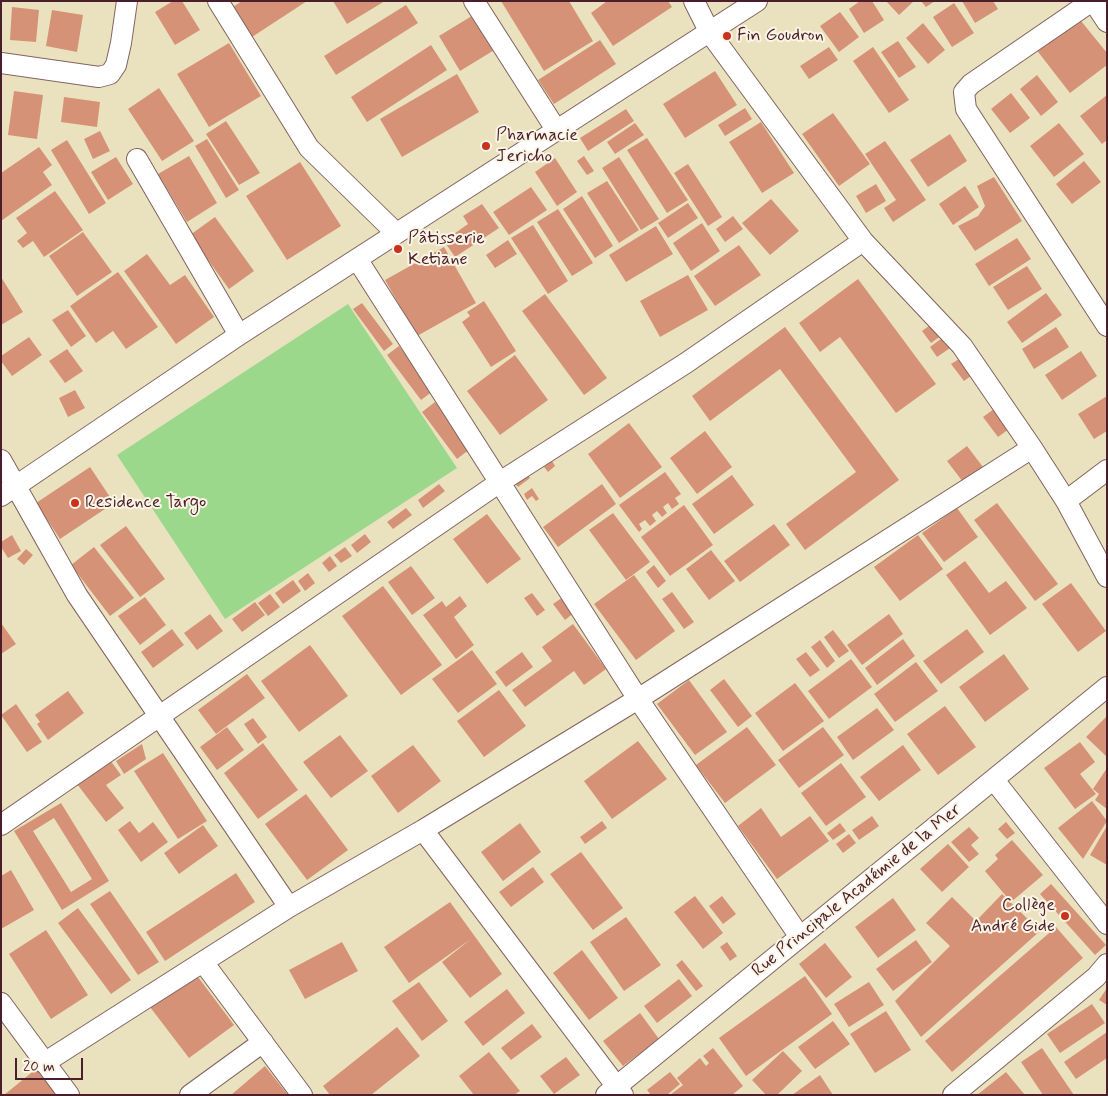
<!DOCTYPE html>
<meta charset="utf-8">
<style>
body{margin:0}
#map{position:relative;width:1108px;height:1096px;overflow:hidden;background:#eae2bf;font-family:Mynerve,sans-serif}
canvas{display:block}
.frame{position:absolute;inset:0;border:2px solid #4a1f2b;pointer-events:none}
.scale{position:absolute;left:15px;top:1058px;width:68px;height:22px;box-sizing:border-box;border:2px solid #4a1f2b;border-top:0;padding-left:6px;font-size:15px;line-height:18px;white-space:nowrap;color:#4a1f2b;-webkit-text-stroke:4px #fcf5e5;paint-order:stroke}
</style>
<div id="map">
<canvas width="1108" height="1096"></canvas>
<div class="frame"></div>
<div class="scale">20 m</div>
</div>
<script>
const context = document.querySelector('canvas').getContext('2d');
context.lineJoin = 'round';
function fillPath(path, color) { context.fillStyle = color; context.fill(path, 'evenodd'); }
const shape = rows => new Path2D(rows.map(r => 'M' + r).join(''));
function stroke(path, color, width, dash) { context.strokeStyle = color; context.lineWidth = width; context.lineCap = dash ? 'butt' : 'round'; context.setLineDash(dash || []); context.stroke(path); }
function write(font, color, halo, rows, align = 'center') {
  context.font = font + ' Mynerve,sans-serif'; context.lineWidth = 4; context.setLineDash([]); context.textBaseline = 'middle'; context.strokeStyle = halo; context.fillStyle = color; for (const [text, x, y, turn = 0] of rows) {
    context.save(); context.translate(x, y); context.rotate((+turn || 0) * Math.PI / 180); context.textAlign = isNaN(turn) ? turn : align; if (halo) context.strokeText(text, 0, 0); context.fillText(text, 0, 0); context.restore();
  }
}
const green = shape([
 [348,304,457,468,225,619,117,455]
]);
const building = shape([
 [173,1,182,1,200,30,175,45,155,12],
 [242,1,307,1,252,37,233,7],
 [333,1,385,1,347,24],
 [501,1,569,1,593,41,544,71],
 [607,1,668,1,672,7,613,46,591,13],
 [860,1,872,1,884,20,864,33,849,9],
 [886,1,914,1,899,15],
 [921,1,935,1,926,7],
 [962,1,993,1,998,9,975,23],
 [954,3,974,33,952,47,933,17],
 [406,5,418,23,336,75,324,56],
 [12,7,39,10,36,42,10,40],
 [52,10,83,15,77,52,46,46],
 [840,12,859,37,839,52,820,26],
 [475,14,496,49,460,71,439,36],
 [1077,16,1107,53,1107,65,1070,93,1035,48],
 [923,23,945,50,928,64,906,38],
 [600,40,616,64,554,104,538,80],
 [898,41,916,67,899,78,881,52],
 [229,43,261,96,209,127,177,74],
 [431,45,447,70,367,122,351,97],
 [829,47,838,60,809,79,800,66],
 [873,47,909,100,889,113,853,61],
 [715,71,737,105,685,138,663,104],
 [457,74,479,112,402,157,380,119],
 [1037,75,1058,102,1041,116,1020,89],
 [159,88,194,141,162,161,128,109],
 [14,91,43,95,37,139,8,135],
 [1011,93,1030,118,1010,133,991,109],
 [1107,95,1107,140,1102,144,1080,116],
 [64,97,100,102,97,127,61,122],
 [745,108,752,119,725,136,718,125],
 [626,109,634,121,588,151,580,138],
 [833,113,870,164,839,186,802,134],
 [226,121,260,173,239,185,206,134],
 [761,122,794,173,762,193,729,142],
 [635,123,644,135,615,154,607,142],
 [1059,123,1084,154,1054,177,1030,146],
 [100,131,110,151,93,159,84,139],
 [950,134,967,161,928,187,910,160],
 [647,138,688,200,667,213,627,150],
 [207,139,239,190,226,198,195,146],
 [67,140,106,203,89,214,51,150],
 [885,141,926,200,893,222,884,208,896,200,865,154],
 [39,147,52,165,43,172,52,185,1,221,1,173],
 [189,156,217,203,187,222,158,174],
 [584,156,594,171,587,175,577,161],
 [116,157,133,184,108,200,91,172],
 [619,157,659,219,641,230,602,168],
 [555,158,577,192,557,206,535,172],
 [1084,161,1101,182,1072,204,1056,184],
 [300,162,341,226,287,260,246,196],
 [688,164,722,217,708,226,674,173],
 [994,177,1022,221,975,251,958,226,978,216,985,206,977,186],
 [607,181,639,230,619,243,587,193],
 [876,184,886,201,866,213,856,196],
 [965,186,979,207,953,225,939,204],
 [531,187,547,210,509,235,493,212],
 [55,191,83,230,44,257,33,241,23,248,17,241,27,233,16,218],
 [582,196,613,246,595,258,563,209],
 [771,199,799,231,770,255,742,223],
 [688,203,698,218,668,238,658,223],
 [482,204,499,228,455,257,444,241,468,224,463,216],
 [558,209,593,263,572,276,537,222],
 [733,216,743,229,725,242,716,229],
 [215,217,254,271,229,289,190,235],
 [702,223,720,251,691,271,673,243],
 [533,225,568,281,548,294,511,238],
 [656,226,673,254,626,282,609,255],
 [83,232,112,272,77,296,49,256],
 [1017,238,1031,259,989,286,975,264],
 [508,240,517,254,495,268,486,255],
 [739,245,761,275,715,306,694,276],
 [444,247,476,303,417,336,385,280],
 [147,254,170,285,185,275,214,317,176,344,124,271],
 [1027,266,1042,289,1008,310,993,287],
 [118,272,158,327,126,349,113,331,96,343,70,306],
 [688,275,708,310,660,337,640,301],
 [1,277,23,312,1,325],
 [858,279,936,384,896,413,840,337,820,352,799,323],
 [1046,293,1062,315,1022,343,1007,322],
 [545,294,607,378,584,395,522,311],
 [484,301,516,351,491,367,462,322,470,316,467,312],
 [362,303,393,344,384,351,353,309],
 [68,310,86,336,71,347,52,320],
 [933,323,942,335,931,343,922,331],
 [785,327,899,480,805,550,786,524,856,472,780,369,710,421,692,396],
 [1056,327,1069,347,1034,369,1022,349],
 [945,336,953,346,937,357,930,347],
 [29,337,42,355,12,376,1,361,1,356],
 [399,346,433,391,421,400,387,355],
 [67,349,83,371,65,383,49,361],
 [1081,351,1097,376,1062,400,1045,375],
 [515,355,548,400,500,435,467,391],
 [959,359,971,376,964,381,951,364],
 [75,390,85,408,68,417,59,398],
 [1107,396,1107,431,1094,439,1078,414],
 [435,402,470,449,457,459,422,412],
 [994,409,1009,429,998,437,983,417],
 [629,423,662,467,620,498,588,454],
 [705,431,732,467,697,494,670,458],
 [967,446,983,467,963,482,947,461],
 [552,461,555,466,548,472,544,467],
 [90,467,114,503,60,539,36,503],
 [526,472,530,478,518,487,514,482],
 [665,472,681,494,675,498,679,504,672,509,668,503,663,507,667,513,662,517,657,511,652,515,656,521,650,526,645,520,639,524,642,529,639,532,619,505],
 [732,475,754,505,714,534,692,504],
 [439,484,445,491,423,508,418,500],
 [602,484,616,504,558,547,543,527],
 [532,488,539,499,536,501,532,496,527,500,524,494],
 [997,503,1058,584,1035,601,974,520],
 [684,505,713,545,670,576,641,537],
 [406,508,412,515,393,529,387,522],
 [957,508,978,537,944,562,922,533],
 [613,513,650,562,626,580,589,530],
 [487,514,521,559,487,584,453,539],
 [774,524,790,545,740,582,724,561],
 [126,526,165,579,140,597,100,545],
 [365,534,371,542,357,553,351,545],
 [12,535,21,551,8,558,1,547,1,542],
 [918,535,943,569,900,601,874,567],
 [94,547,134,598,110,616,71,565],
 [345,547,352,556,341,563,334,555],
 [26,549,33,555,24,565,17,559],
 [711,550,735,581,709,600,686,569],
 [330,556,337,566,329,572,322,563],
 [965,561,989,593,1006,581,1027,608,990,635,946,575],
 [654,565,666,581,658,588,646,572],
 [411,566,435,598,412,615,388,582],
 [308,573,315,583,305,591,298,581],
 [634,575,675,631,636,660,594,604],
 [293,580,301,591,283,604,275,593],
 [1071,583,1106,631,1078,652,1042,604],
 [383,586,442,665,401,695,342,616],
 [672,592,694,622,684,629,662,599],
 [532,593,545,610,537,616,524,598],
 [270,594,280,607,268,616,258,603],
 [460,596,467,606,454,617,474,645,456,659,423,615,442,601,446,607],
 [145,597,166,625,140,645,118,616],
 [563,597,575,612,565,620,553,604],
 [255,602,265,615,242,632,232,619],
 [210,614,223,631,197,650,184,633],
 [889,614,903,634,862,665,847,645],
 [1,623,16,644,1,654],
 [573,624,606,669,584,685,574,671,525,707,512,690,552,661,542,647],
 [172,629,184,645,153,668,141,652],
 [967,629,984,652,941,684,923,661],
 [833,630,849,651,839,658,824,637],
 [903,639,915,656,877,685,865,668],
 [820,640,835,661,827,668,811,647],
 [310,645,348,696,299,732,261,681],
 [472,650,497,684,458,713,432,679],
 [522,652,533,667,506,687,495,672],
 [806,652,820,670,810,677,796,659],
 [1004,654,1029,689,985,722,959,687],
 [851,659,872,687,829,719,808,691],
 [916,662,938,691,895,722,874,694],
 [247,674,265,698,216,734,198,710],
 [724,679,752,716,738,727,710,690],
 [689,680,727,732,695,755,657,704],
 [795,683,824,721,783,751,755,713],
 [499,690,526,726,484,757,457,721],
 [68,691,84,713,48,740,37,724,40,722,35,715],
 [16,704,42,742,27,752,1,715],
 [945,706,976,747,938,775,907,734],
 [877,708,894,730,853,760,837,737],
 [1107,716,1107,757,1086,737],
 [253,718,267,737,258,744,244,724],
 [227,727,244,750,217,770,200,747],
 [747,727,776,765,725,803,696,765],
 [823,727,844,755,799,788,778,760],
 [340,735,368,771,331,798,303,762],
 [638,741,667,779,612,819,584,781],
 [1080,742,1095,762,1080,774,1096,794,1075,809,1044,768],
 [263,743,298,790,258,819,224,773],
 [142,744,146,759,124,774,116,761],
 [413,745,441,781,398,813,371,776],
 [903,745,921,770,879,801,860,777],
 [163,753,207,821,178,839,134,771],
 [110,760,121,775,106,785,124,808,106,822,77,784],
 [841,763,866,797,826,826,801,793],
 [1107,768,1107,809,1095,800,1099,794,1093,789],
 [306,794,348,850,307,880,265,824],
 [1092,801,1107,821,1083,859,1058,828],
 [61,803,109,881,62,910,14,831],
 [54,818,92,879,71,892,33,831],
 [761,808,781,837,810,816,829,841,777,879,738,826],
 [872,816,879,826,859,840,852,830],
 [130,821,139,833,153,822,168,842,141,862,118,830],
 [602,821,607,828,585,844,580,837],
 [1006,822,1015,833,1007,839,998,829],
 [520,823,541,852,503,881,481,852],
 [840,823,846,831,833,840,827,833],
 [203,825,218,846,179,874,164,853],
 [1107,826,1107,865,1090,855],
 [969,827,979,838,971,845,979,854,969,862,951,842],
 [849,834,856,843,843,853,836,844],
 [1012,840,1043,875,1011,902,985,871,998,859,995,855],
 [948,844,969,867,942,892,920,869],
 [581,852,623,908,593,930,550,874],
 [533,867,544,882,511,907,499,892],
 [11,870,34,910,1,929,1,876],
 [236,873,255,902,165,961,146,932],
 [1051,884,1106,945,1095,955,1040,894],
 [110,891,159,962,138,975,90,904],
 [1002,894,1040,931,921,1037,895,1001,950,946,926,923,952,897,976,921],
 [695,896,723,933,703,949,674,912],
 [722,896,736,914,723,924,709,906],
 [893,898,916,930,878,958,855,927],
 [450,902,502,974,470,998,442,962,471,939,409,983,384,947],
 [78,908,131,980,111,994,58,923],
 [626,917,661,965,624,991,590,942],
 [1056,927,1083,958,952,1072,925,1041],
 [46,930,88,995,51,1019,9,954],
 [916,940,932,962,893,991,876,969],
 [342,942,358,971,305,999,289,970],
 [727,942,737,956,730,961,720,947],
 [825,943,852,977,826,998,799,964],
 [582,950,618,998,589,1020,553,973],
 [682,960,703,986,696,991,676,965],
 [195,973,234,1025,189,1058,150,1007],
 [805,976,832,1014,746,1076,719,1038],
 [679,979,692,996,657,1023,644,1006],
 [419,982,448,1021,422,1041,392,1001],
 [869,982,884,1005,849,1027,834,1004],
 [1107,988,1107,1005,1099,1000],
 [507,989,525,1013,483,1046,464,1022],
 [1092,1004,1105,1023,1060,1053,1047,1034],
 [886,1011,911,1050,875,1073,850,1034],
 [640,1013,659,1039,623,1066,603,1041],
 [833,1021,850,1044,815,1069,798,1047],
 [532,1024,542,1037,511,1060,501,1048],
 [397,1027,420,1056,371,1095,330,1095,323,1086],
 [1107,1032,1107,1058,1076,1079,1064,1062],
 [713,1048,743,1086,732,1095,670,1095,683,1085,677,1078,700,1058,706,1066,709,1063,703,1056],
 [1042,1048,1074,1095,1043,1095,1021,1062],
 [783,1051,802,1071,777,1095,766,1095,752,1080],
 [489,1052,520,1091,514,1095,474,1095,459,1076],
 [566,1057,580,1075,554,1094,540,1076],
 [265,1066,288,1095,231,1095],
 [36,1069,56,1093,54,1095,4,1095],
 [670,1072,680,1084,667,1095,651,1095,647,1090],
 [1006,1072,1025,1095,977,1095],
 [820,1075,833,1095,792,1095]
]);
const street = shape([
 [218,1,309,148,395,232],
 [474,1,557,131],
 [694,1,710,33,863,241,962,346,1032,448,1066,501,1107,577],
 [1092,1,971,84,964,92,966,109,1107,326],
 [1093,1,1107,22],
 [1,63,99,77,110,74,116,65,121,43,127,1],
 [137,159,239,335],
 [357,259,638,699,800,937],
 [1,460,77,595,289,907],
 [1,496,239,335,757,1],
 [1066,501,1107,470],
 [994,780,1107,924],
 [1,825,500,482,686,363,863,241],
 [423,830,623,1095],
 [203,962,302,1095],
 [1,1003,69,1095],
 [44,1063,289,907,423,830,638,699,1032,448],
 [190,1095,263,1042],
 [606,1095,1107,687],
 [953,1095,1096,977,1107,964]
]);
const markers = [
 [727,36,5,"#c8321e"],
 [486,146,5,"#c8321e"],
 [398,249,5,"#c8321e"],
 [75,503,5,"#c8321e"],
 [1065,916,5,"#c8321e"]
];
const poiNames = [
 ["Fin Goudron",737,36],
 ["Pharmacie",496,136],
 ["Jericho",496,157],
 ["Pâtisserie",408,239],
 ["Ketiane",408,260],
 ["Residence Targo",85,503],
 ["Collège",1055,906,"right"],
 ["André Gide",1055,927,"right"]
];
const streetNames = [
 ["Rue Principale Académie de la Mer",857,891,-39]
];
fillPath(green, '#9cd88c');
fillPath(building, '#d69276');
stroke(street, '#82635f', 22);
stroke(street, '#fff', 20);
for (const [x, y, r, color] of markers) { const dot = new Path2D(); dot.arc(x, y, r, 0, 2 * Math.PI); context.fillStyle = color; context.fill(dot); stroke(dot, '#fcf5e5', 2); }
write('18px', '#4a1f2b', '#fcf5e5', poiNames, 'left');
write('18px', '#4a1f2b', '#fcf5e5', streetNames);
</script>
